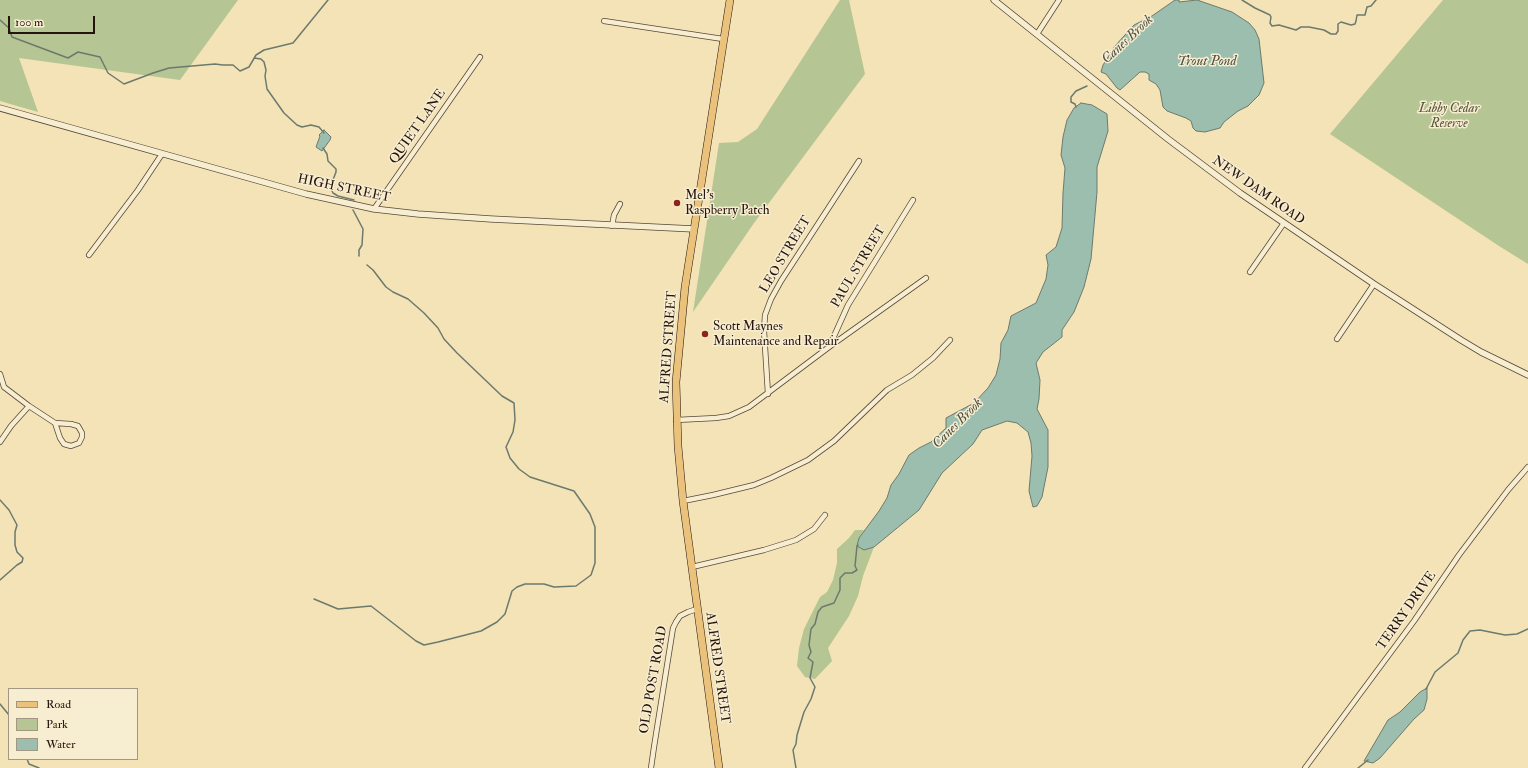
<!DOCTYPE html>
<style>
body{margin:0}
#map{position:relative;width:1528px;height:768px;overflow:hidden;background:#f3e3b7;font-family:"IM FELL Double Pica",serif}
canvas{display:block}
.legend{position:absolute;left:8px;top:688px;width:130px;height:72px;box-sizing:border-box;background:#f7edd0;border:1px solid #a39682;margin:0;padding:5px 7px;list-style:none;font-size:12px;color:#25140d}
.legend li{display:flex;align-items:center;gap:8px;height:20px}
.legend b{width:20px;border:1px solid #a39682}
.scale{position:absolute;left:8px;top:16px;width:87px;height:18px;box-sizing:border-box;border:2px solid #25140d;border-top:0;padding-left:5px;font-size:12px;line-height:14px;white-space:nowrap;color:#25140d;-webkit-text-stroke:3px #f7edd0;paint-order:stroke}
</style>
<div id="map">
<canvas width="1528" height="768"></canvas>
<ul class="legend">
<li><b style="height:5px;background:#eac27c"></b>Road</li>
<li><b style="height:11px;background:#b5c593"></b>Park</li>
<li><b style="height:11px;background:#9bbeae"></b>Water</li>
</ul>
<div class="scale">100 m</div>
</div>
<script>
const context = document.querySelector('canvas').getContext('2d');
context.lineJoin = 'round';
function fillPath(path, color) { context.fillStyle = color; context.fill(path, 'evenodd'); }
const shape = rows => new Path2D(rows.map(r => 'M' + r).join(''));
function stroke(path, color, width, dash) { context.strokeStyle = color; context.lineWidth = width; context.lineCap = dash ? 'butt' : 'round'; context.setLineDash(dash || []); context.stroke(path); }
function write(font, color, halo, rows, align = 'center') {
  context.font = font + ' "IM FELL Double Pica",serif'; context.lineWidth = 3; context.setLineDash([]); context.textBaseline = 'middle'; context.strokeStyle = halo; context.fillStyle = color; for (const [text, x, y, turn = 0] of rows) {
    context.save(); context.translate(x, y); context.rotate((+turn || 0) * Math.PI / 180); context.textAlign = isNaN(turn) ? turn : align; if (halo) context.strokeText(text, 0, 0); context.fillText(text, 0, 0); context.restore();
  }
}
const green = shape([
 [0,0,238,0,180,80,19,58,38,112,0,101],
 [840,0,849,0,865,74,754,223,693,312,719,143,738,142,757,129],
 [1443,0,1528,0,1528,264,1499,246,1330,134],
 [855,530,864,530,859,538,864,550,874,547,863,576,858,596,849,616,828,648,832,661,815,679,805,677,797,666,799,648,804,629,820,597,827,592,833,580,837,563,837,549,849,538]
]);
const water = shape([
 [1175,0,1179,0,1179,2,1197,0,1232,12,1249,23,1255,30,1259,39,1264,83,1259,95,1248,106,1238,111,1224,122,1220,128,1205,132,1196,131,1193,128,1191,121,1186,118,1167,111,1163,107,1160,90,1156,84,1149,80,1149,74,1145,72,1140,72,1120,90,1117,88,1106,74,1101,72,1103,65,1115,46,1134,25,1152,16,1175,0],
 [1081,103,1092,105,1107,114,1108,131,1097,167,1097,192,1091,259,1084,287,1074,312,1062,330,1062,337,1043,352,1036,363,1040,380,1039,399,1037,409,1048,430,1048,467,1042,497,1037,506,1033,507,1029,491,1032,456,1031,443,1028,432,1017,423,1007,421,982,430,973,444,942,473,919,510,874,547,864,550,857,546,859,538,879,511,887,498,891,485,899,474,909,455,919,448,931,442,946,428,946,418,974,403,988,388,996,375,1000,359,1001,343,1008,330,1011,316,1036,303,1046,279,1048,265,1046,255,1056,247,1062,228,1063,193,1065,168,1061,155,1063,137,1067,120,1074,108,1081,103],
 [324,130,331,137,330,140,322,151,316,147,320,136,319,135,324,130],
 [1427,688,1427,699,1424,710,1414,719,1380,758,1373,763,1364,761,1388,720,1400,712,1420,692,1427,688]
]);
const stream = shape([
 [1242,0,1255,8,1270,15,1271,17,1270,23,1272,26,1279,25,1296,30,1301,27,1309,27,1324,30,1331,34,1336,34,1338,31,1338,24,1341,22,1351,25,1355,24,1356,21,1357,15,1365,15,1367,7,1371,6,1376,0],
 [0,20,9,28,12,37,68,58,78,52,100,57,108,73,124,84,153,73,169,68,215,64,223,65,233,65,240,71,249,67,256,55,264,50,293,43,328,0],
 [254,58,261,59,264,62,266,70,265,76,267,89,284,113,297,125,302,127,311,125,319,127,324,133],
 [1076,107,1075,104,1071,102,1071,97,1076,91,1087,86],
 [323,148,327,154,328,161,336,169,336,172,331,185,331,189,333,193,338,196,354,200],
 [353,210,363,229,362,245,359,250,359,256],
 [0,500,9,510,17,525,15,532,15,545,17,552,23,558,22,562,17,565,0,580],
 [314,599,338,609,371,606,416,641,424,645,438,642,481,631,497,622,505,614,512,591,517,587,525,584,544,584,554,587,576,586,591,575,595,563,595,527,590,514,574,491,530,477,519,469,510,458,506,447,513,432,515,420,514,403,502,396,457,353,444,339,438,328,424,313,408,299,393,292,386,287,373,270,367,265],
 [1426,689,1435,672,1458,653,1463,640,1470,631,1480,630,1505,635,1517,634,1528,629],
 [0,704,9,715],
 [27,759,29,764,39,768],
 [796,768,793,750,796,744,797,735,804,712,811,699,815,687,810,678,813,662,808,658,811,652,809,645,811,629,815,624,818,612,822,607,834,603,840,590,840,578,845,573,852,573,857,570,855,566,857,546,858,545],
 [1358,768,1368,760]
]);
const minor = shape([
 [604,21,723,39],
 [1037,34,1059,0],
 [374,209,480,57],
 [612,226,614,215,620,204],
 [89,255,138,190,162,154],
 [1250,272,1284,223],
 [1337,339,1374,284],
 [830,345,848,305,913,200],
 [0,374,4,387,29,406,55,423,71,424,78,426,82,433,82,437,79,443,71,446,64,444,60,438,55,423],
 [768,394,764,331,765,315,771,299,781,281,859,161],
 [676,420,716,418,729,416,749,407,829,347,926,278],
 [0,442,11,426,29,406],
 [683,501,713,495,754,485,771,478,808,460,834,441,887,390,912,375,933,358,950,340],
 [692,567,764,550,796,540,814,529,825,515],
 [651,768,654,747,673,628,676,622,680,616,688,612,697,609],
 [1305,768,1414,621,1459,555,1508,490,1528,467]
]);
const tertiary = shape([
 [994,0,1168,139,1240,193,1374,284,1461,340,1481,352,1528,375],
 [0,108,306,194,374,209,418,214,491,219,694,229]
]);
const primary = shape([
 [719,768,683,501,678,446,676,382,685,287,730,0]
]);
const markers = [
 [677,203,4,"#8f2418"],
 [705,334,4,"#8f2418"]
];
const parkNames = [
 ["Libby Cedar",1449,109],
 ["Reserve",1449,124]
];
const streetNames = [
 ["QUIET LANE",418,127,-55],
 ["HIGH STREET",344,189,12],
 ["NEW DAM ROAD",1258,191,35],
 ["LEO STREET",786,255,-59],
 ["PAUL STREET",859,267,-59],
 ["ALFRED STREET",669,347,-86],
 ["TERRY DRIVE",1407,611,-55],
 ["ALFRED STREET",717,668,82],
 ["OLD POST ROAD",654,680,-80]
];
const poiNames = [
 ["Mel's",685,196],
 ["Raspberry Patch",685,211],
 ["Scott Maynes",713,327],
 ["Maintenance and Repair",713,342]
];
const waterNames = [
 ["Canes Brook",1128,40,-43],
 ["Trout Pond",1207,62],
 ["Canes Brook",958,424,-45]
];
fillPath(green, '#b5c593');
fillPath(water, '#9bbeae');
stroke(water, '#6c7a6e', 1);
stroke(stream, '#6c7a6e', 1.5);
stroke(minor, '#584838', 6);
stroke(tertiary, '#584838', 7);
stroke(primary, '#25140d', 8);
stroke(minor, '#f7edd0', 4.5);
stroke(tertiary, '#f7edd0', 5.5);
stroke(primary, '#eac27c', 7);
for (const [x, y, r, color] of markers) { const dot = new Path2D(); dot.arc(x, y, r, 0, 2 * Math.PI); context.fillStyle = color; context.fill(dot); stroke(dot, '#f7edd0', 1.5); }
write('italic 13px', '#57523c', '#f7edd0', parkNames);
write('13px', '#25140d', '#f7edd0', streetNames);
write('13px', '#25140d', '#f7edd0', poiNames, 'left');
write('italic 14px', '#4e5045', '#f7edd0', waterNames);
</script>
